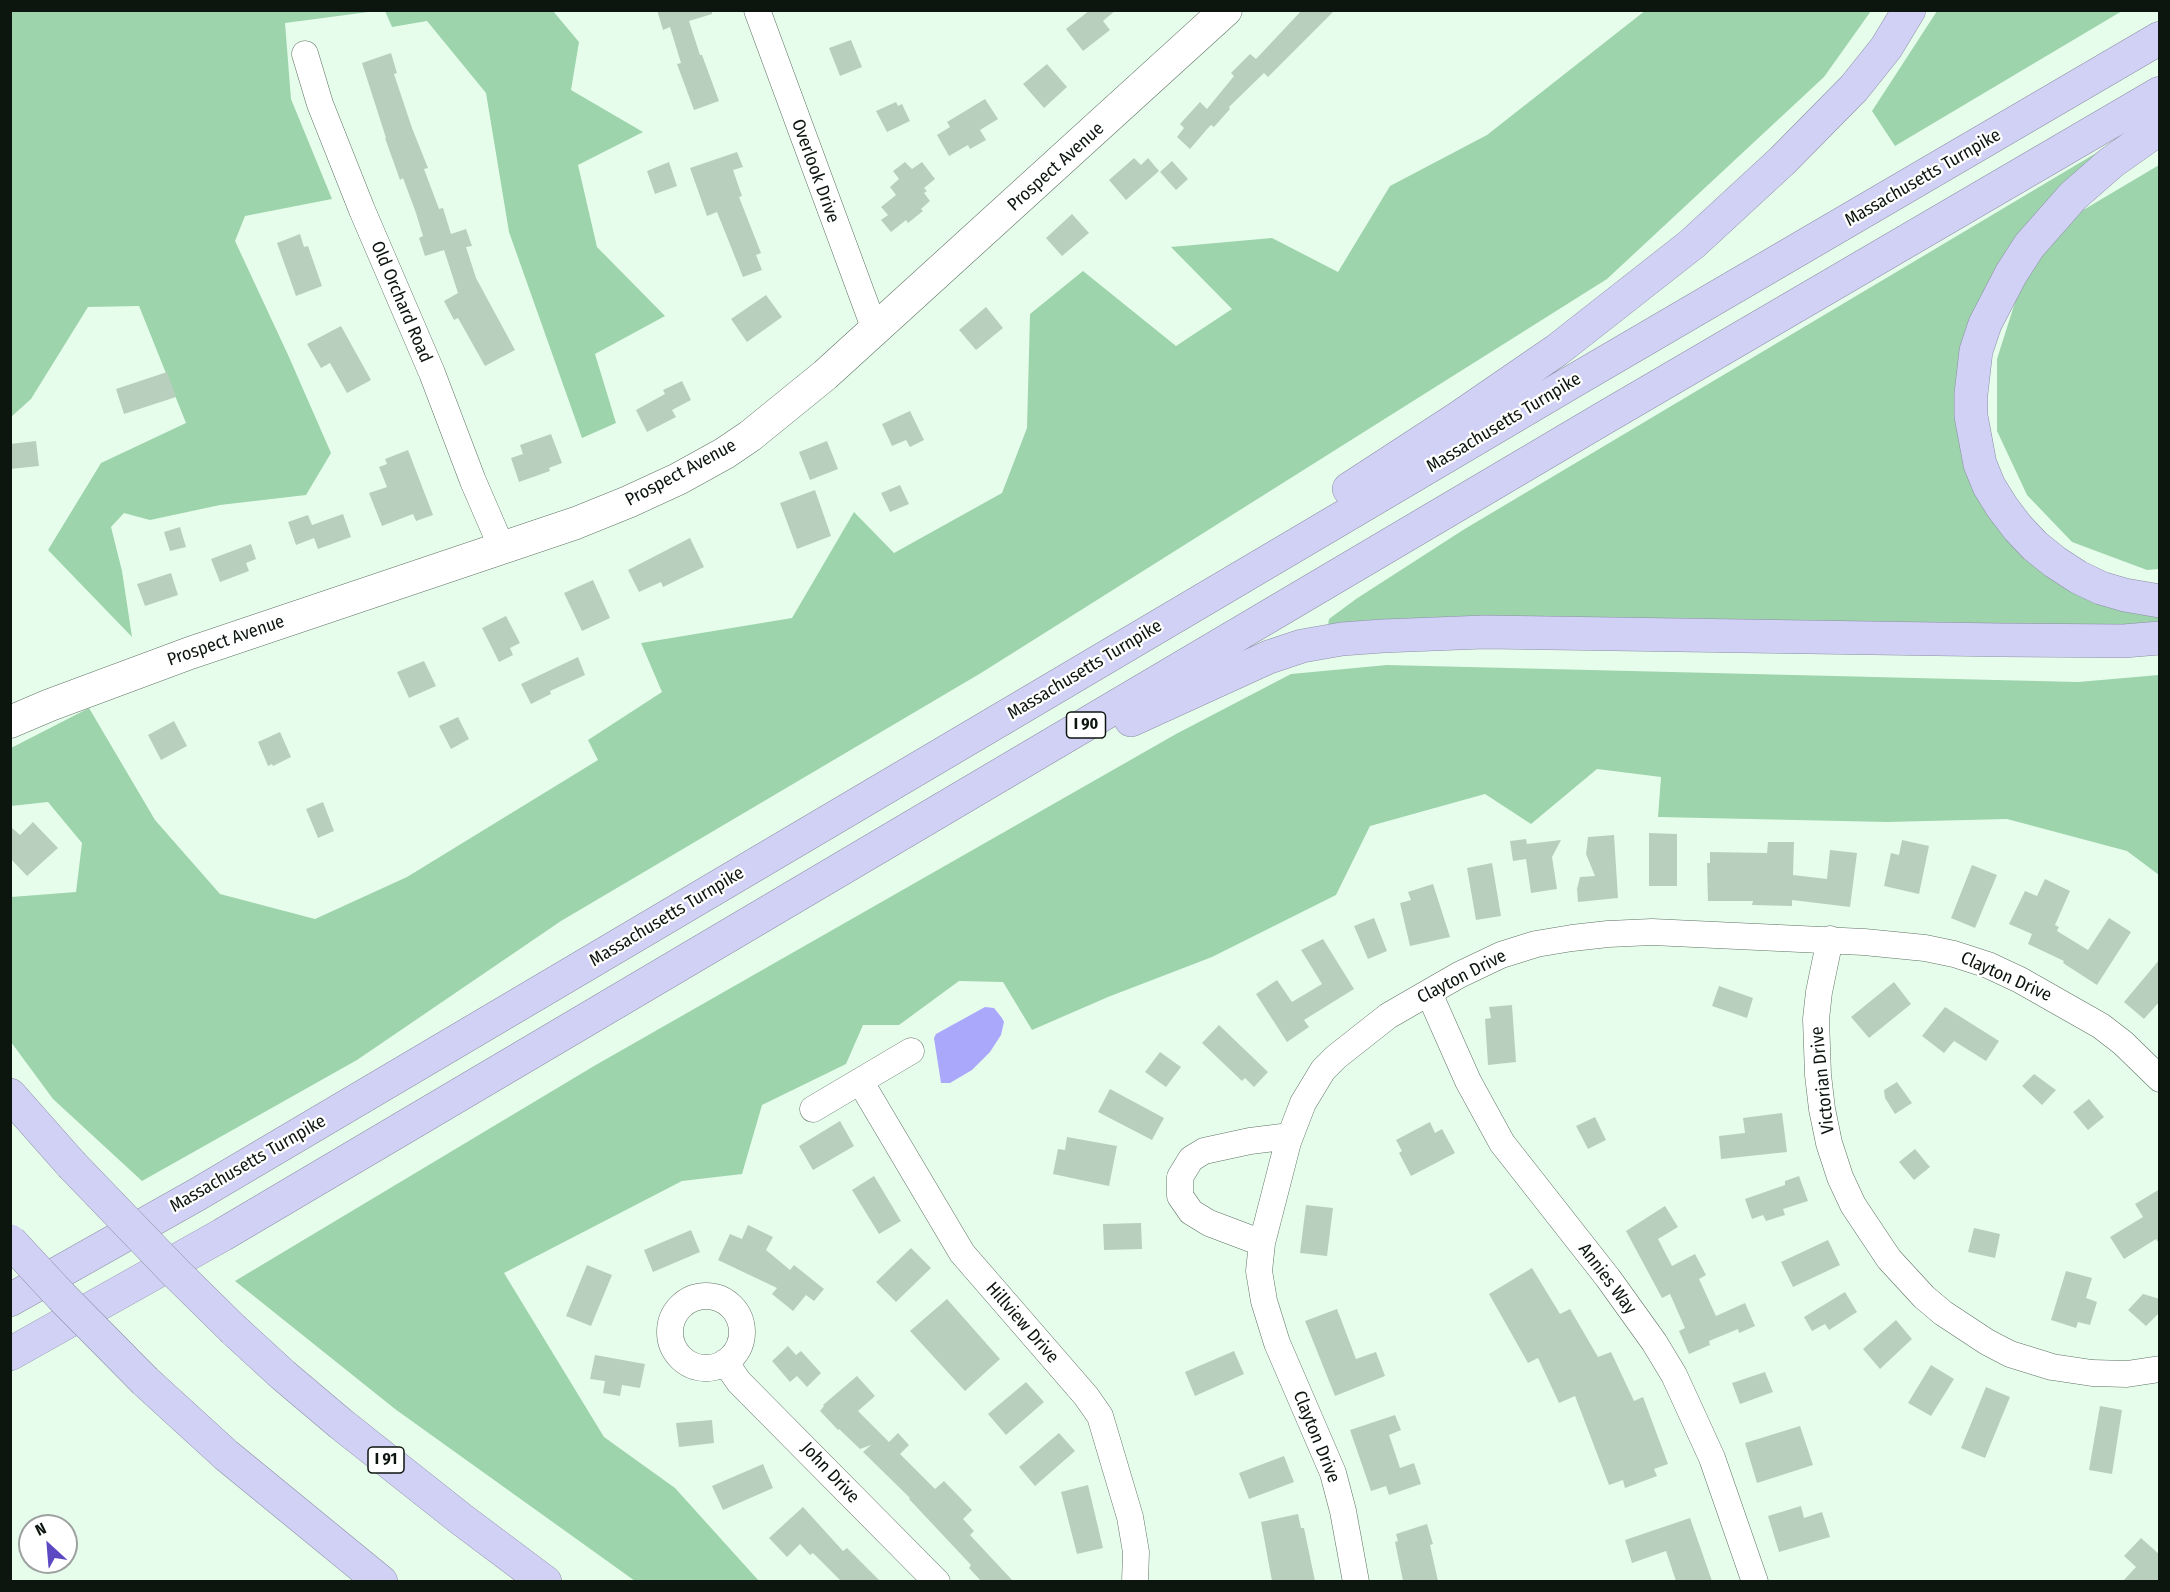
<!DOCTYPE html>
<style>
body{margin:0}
#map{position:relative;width:2170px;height:1592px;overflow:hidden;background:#e7fdec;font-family:"Fira Sans Condensed",sans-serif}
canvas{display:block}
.frame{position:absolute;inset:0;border:12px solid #0d150f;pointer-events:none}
.north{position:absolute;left:18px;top:1514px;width:60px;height:60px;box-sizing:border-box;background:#fff;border:2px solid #9ea19f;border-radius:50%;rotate:334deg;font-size:16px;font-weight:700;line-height:24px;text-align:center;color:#0d150f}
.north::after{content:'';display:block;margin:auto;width:21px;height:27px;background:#5c49c1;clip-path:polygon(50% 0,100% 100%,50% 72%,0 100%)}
</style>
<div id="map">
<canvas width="2170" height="1592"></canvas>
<div class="frame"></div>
<div class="north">N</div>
</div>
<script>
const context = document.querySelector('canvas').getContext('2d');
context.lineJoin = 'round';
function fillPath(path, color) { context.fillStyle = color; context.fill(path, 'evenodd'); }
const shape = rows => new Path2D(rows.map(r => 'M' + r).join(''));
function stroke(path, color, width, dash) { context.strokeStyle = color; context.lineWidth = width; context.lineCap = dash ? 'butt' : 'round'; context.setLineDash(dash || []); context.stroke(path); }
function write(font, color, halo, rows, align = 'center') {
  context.font = font + ' "Fira Sans Condensed",sans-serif'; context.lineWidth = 4.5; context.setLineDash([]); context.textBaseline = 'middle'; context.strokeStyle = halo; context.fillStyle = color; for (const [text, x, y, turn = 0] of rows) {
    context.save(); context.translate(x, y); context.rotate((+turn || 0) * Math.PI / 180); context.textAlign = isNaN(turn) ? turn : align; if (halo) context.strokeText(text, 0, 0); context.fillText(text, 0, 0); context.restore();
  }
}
const green = shape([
 [1646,10,1871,11,1824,77,1607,279,981,673,561,921,357,1060,142,1181,53,1099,11,1042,11,897,76,892,82,843,48,802,11,806,11,748,89,708,155,820,220,894,315,919,407,877,598,760,588,740,662,692,641,643,792,618,854,512,894,553,1002,493,1027,428,1030,314,1083,271,1176,346,1232,309,1171,247,1272,238,1338,272,1390,186,1487,135],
 [11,11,376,11,285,23,291,99,332,199,245,216,235,241,289,357,331,453,306,495,220,505,150,520,124,513,111,527,122,571,132,637,48,550,101,463,186,423,139,306,88,307,31,399,11,417],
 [385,11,553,11,579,42,571,90,643,132,578,165,597,247,665,316,595,354,616,423,582,438,509,232,486,93,427,21,392,27],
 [1937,11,1937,10,2122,11,1895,146,1872,111],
 [2113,143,1999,263,1973,312,1989,513,2159,612,2159,625,1422,619,1371,620,1328,625,1329,619,1356,599,1463,530],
 [2159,165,2159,569,2147,570,2072,542,2027,495,1997,431,1997,359,2024,274,2063,222],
 [1387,665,2078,682,2159,675,2159,875,2127,851,2007,819,1887,822,1658,817,1661,777,1597,769,1531,824,1485,794,1370,826,1336,895,1212,957,1108,997,1032,1030,1003,982,959,981,899,1025,863,1025,846,1064,762,1105,742,1174,682,1181,504,1273,604,1437,675,1488,759,1581,635,1581,395,1409,235,1281,594,1066,1176,734,1291,674]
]);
const water = shape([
 [985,1007,994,1008,1002,1018,1004,1022,1001,1035,990,1052,972,1070,950,1083,941,1083,934,1038,936,1034]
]);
const building = shape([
 [657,10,712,10,712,14,689,21,700,55,702,55,719,101,694,110,677,64,681,63,670,27,663,30],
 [1090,10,1116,10,1103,21,1110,30,1083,51,1066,29],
 [1302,10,1335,10,1268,77,1264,73,1229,107,1230,109,1214,127,1211,125,1208,128,1190,149,1177,137,1184,128,1180,124,1200,102,1207,109,1234,76,1231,73,1250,54,1256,59],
 [851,40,862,67,840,76,829,48],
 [391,53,397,73,394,74,412,128,428,168,424,169,439,209,443,208,451,234,466,229,472,246,466,247,476,278,515,350,485,366,458,318,454,320,444,301,458,293,444,250,425,256,419,238,423,236,416,213,403,178,400,180,385,138,386,138,362,63],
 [1047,64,1067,87,1044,108,1023,84],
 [985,99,998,119,980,130,986,140,970,149,968,145,949,156,937,135,950,127,947,122],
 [896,102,898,106,902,104,910,121,887,132,876,111],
 [737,152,743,167,733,170,742,196,739,197,761,253,756,255,762,270,743,277,717,212,707,216,690,168],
 [1134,158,1141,165,1148,158,1159,171,1126,200,1109,180],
 [1172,161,1188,179,1176,190,1160,172],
 [669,162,677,186,655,194,647,171],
 [905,162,912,169,922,162,935,179,924,188,927,191,924,193,930,201,921,209,923,211,908,223,906,220,891,232,881,220,888,215,881,207,896,195,890,187,899,179,893,171],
 [1072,214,1089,233,1062,256,1046,238],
 [300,234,304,247,308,246,322,286,296,296,277,243],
 [766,295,782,317,747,342,731,319],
 [986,307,1003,328,976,350,959,330],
 [341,326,371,380,347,393,330,363,321,368,307,344],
 [167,372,176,397,124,414,116,389],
 [682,381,691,400,672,410,676,417,647,432,636,410,665,394,663,390],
 [910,411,924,440,910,447,906,440,892,446,882,424],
 [551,434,562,463,549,468,550,471,519,482,511,458,523,454,520,445],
 [36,441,39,466,10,469,10,444],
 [827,441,838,469,810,480,799,452],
 [408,450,433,515,416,521,413,514,382,526,369,493,387,487,379,467,387,464,385,459],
 [900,485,909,504,890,512,881,493],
 [815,490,831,536,797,549,780,503],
 [343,514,351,537,318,549,314,538,296,545,288,522,308,515,312,525],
 [180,527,186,547,170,551,164,532],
 [690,538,704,567,663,587,661,582,639,592,628,570],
 [251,544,256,559,246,563,249,571,220,582,211,559],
 [171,573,178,595,145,606,137,584],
 [593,580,610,618,582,631,564,593],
 [506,616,520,643,510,648,513,655,499,662,482,628],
 [578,657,585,675,550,691,551,694,531,704,521,684],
 [424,661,436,686,409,698,397,672],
 [458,717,469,739,451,749,439,726],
 [174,721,187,746,161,760,148,735],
 [280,732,291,757,273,766,272,764,268,766,258,742],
 [323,802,334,831,318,838,306,809],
 [33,822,58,848,27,876,10,858,10,826,20,835],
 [1649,833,1677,834,1677,886,1649,886],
 [1614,835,1618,898,1578,902,1577,889,1580,877,1595,876,1586,854,1588,837],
 [1526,839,1527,844,1561,840,1552,857,1557,889,1531,893,1526,859,1513,861,1510,841],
 [1902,840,1929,846,1919,894,1884,886,1891,853,1899,855],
 [1768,842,1794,842,1793,875,1827,879,1830,850,1857,853,1850,907,1792,900,1792,906,1752,905,1753,901,1708,901,1707,863,1710,863,1710,852,1767,853],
 [1492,863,1501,916,1476,920,1467,868],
 [1972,865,1997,875,1975,928,1951,918],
 [2045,879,2070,891,2055,925,2059,927,2057,931,2088,950,2109,918,2131,932,2097,985,2063,963,2064,961,2028,944,2032,934,2009,924,2025,891,2037,896],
 [1433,884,1450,937,1410,946,1400,903,1411,900,1408,892],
 [1374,918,1387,951,1368,959,1354,926],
 [1323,939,1354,989,1304,1020,1309,1027,1287,1042,1256,994,1277,980,1292,1002,1322,984,1301,950],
 [2160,959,2160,1001,2144,1019,2124,1002],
 [1894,982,1911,1004,1869,1038,1851,1017],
 [1719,986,1753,998,1747,1018,1712,1006],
 [1512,1005,1516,1062,1488,1065,1485,1019,1491,1018,1489,1007],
 [1945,1007,1999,1041,1986,1061,1954,1041,1944,1053,1922,1036],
 [1219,1025,1268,1072,1254,1087,1245,1078,1242,1081,1202,1043],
 [1160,1052,1181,1067,1166,1087,1145,1072],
 [2034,1074,2056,1090,2042,1105,2022,1086],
 [1897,1082,1912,1103,1895,1114,1885,1098,1884,1090],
 [1110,1089,1164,1118,1152,1140,1098,1112],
 [2089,1099,2104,1117,2088,1130,2073,1112],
 [1782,1113,1787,1152,1721,1159,1719,1136,1745,1133,1743,1118],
 [1595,1117,1606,1140,1588,1149,1576,1126],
 [840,1121,854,1146,813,1170,799,1146],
 [1430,1122,1435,1133,1442,1129,1455,1153,1411,1176,1399,1153,1402,1151,1396,1140],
 [1067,1137,1117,1146,1109,1186,1053,1174,1058,1149,1065,1150],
 [1915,1149,1930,1167,1914,1180,1899,1162],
 [874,1176,901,1221,879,1234,852,1190],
 [1799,1176,1808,1201,1783,1209,1785,1215,1766,1221,1763,1215,1752,1219,1745,1199,1785,1185,1785,1181],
 [2160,1189,2160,1245,2156,1239,2124,1259,2110,1237,2143,1217,2135,1204],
 [1306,1205,1333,1208,1327,1256,1300,1253],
 [1665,1206,1678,1227,1658,1239,1672,1266,1695,1254,1706,1275,1699,1279,1716,1316,1745,1303,1755,1326,1739,1333,1738,1329,1709,1341,1710,1345,1689,1354,1679,1331,1685,1328,1670,1294,1662,1298,1626,1231],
 [1141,1223,1142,1249,1104,1250,1103,1224],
 [748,1225,773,1237,766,1250,790,1270,794,1265,824,1289,814,1301,806,1295,793,1311,772,1294,777,1288,718,1260,730,1234,742,1239],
 [1974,1228,2000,1234,1995,1258,1968,1252],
 [691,1230,700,1252,653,1272,644,1250],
 [1828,1240,1840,1265,1793,1287,1781,1262],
 [911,1248,931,1268,896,1302,876,1282],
 [587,1265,612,1275,591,1326,566,1316],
 [1532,1268,1560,1314,1570,1309,1598,1357,1611,1352,1634,1401,1643,1397,1668,1464,1654,1469,1657,1476,1625,1488,1623,1480,1609,1485,1575,1396,1559,1403,1538,1358,1528,1363,1489,1294],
 [2066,1271,2092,1278,2086,1298,2097,1302,2090,1325,2078,1322,2076,1328,2051,1320],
 [1845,1292,1857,1312,1829,1330,1825,1324,1812,1331,1804,1317],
 [2143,1294,2160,1299,2160,1312,2146,1326,2128,1310],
 [947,1299,1000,1359,965,1391,910,1331],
 [1337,1309,1356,1359,1376,1352,1385,1376,1335,1396,1305,1321],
 [1896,1320,1912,1339,1880,1369,1863,1349],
 [788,1346,796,1355,801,1351,821,1373,807,1387,797,1376,790,1382,772,1361],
 [1234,1351,1244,1374,1195,1396,1185,1372],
 [595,1355,645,1364,640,1388,622,1385,620,1396,603,1393,605,1381,590,1379],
 [1931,1365,1954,1379,1931,1416,1908,1403],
 [1765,1372,1773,1392,1740,1404,1732,1383],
 [857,1376,875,1396,858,1411,889,1442,898,1433,909,1445,900,1454,935,1489,944,1481,972,1510,963,1519,974,1531,970,1535,1013,1581,981,1581,969,1568,971,1565,909,1499,910,1498,863,1452,871,1445,860,1449,839,1429,838,1430,820,1411,824,1406,823,1405],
 [1026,1382,1044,1402,1006,1435,988,1414],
 [1986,1387,2010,1397,1985,1458,1961,1448],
 [2100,1406,2122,1410,2112,1474,2089,1470],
 [1395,1415,1401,1430,1389,1435,1400,1468,1414,1463,1421,1484,1389,1495,1386,1486,1371,1491,1350,1430],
 [712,1420,714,1443,679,1447,676,1423],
 [1800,1426,1813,1465,1757,1483,1745,1443],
 [1059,1433,1075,1451,1035,1486,1019,1467],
 [1284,1456,1294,1482,1249,1499,1239,1473],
 [763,1464,773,1488,723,1510,712,1486],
 [1088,1485,1103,1548,1077,1554,1061,1492],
 [1801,1506,1804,1518,1822,1512,1830,1537,1779,1552,1768,1516],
 [803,1507,843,1551,847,1548,880,1581,841,1581,813,1553,810,1555,800,1544,787,1557,769,1538],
 [1298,1514,1301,1528,1304,1528,1315,1581,1272,1581,1261,1522],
 [1690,1518,1712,1581,1676,1581,1666,1551,1632,1563,1625,1540],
 [1427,1524,1433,1544,1430,1545,1438,1581,1403,1581,1395,1542,1398,1541,1396,1534],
 [2141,1538,2160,1555,2160,1581,2123,1581,2136,1567,2124,1556]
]);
const minor = shape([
 [757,10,875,330],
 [305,54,320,104,362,210,432,373,473,481,502,548],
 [1830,939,1819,992,1816,1019,1818,1075,1822,1109,1829,1143,1840,1177,1853,1205,1889,1259,1924,1297,1943,1313,1987,1342,2010,1354,2052,1367,2092,1373,2127,1374,2160,1369],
 [1429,993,1468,1081,1502,1143,1608,1278,1654,1342,1674,1375,1712,1458,1755,1582],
 [860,1081,962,1253,1086,1396,1100,1416,1130,1517,1136,1552,1135,1582],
 [813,1109,911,1051],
 [1262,1243,1209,1223,1191,1212,1180,1196,1180,1177,1191,1159,1204,1151,1250,1141,1290,1136],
 '670 1332a36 36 0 1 1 72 0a36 36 0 1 1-72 0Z',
 [725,1362,739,1382,937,1582],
 [1356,1582,1343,1511,1333,1473,1277,1343,1264,1301,1259,1271,1262,1243,1288,1142,1303,1103,1323,1070,1336,1057,1388,1016,1459,975,1501,955,1536,944,1572,938,1608,934,1652,932,1864,942,1925,948,1954,954,1988,965,2020,980,2101,1026,2123,1043,2160,1079]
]);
const tertiary = shape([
 [10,722,50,705,190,653,576,523,628,502,678,479,725,453,750,436,825,375,1226,10]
]);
const motorway = shape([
 [2160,128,2112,162,2073,196,2029,246,2011,274,1985,324,1976,351,1971,394,1971,416,1980,464,1989,486,2002,507,2018,528,2035,546,2055,562,2078,577,2101,588,2125,595,2160,601],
 [1349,489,1458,418,1557,350,1692,244,1782,161,1854,88,1886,48,1909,10],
 [1131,720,1269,657,1302,646,1342,639,1383,636,1485,632,2001,640,2124,641,2160,638],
 [10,1095,71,1164],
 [10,1300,198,1194,1570,383,2160,38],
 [234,1330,283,1375,341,1424,461,1519,545,1582],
 [10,1354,222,1235,1604,418,2160,93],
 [145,1381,226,1455,381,1582]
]);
const motorwayBridge = shape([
 [71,1164,176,1273,234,1330],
 [10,1241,61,1296,145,1381]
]);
const shields = [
 [1086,725,39],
 [386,1460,36]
];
const shieldNames = [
 ["I 90",1086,725],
 ["I 91",386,1460]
];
const streetNames = [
 ["Prospect Avenue",1056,167,-42],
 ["Overlook Drive",815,171,70],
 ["Massachusetts Turnpike",1923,178,-30],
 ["Old Orchard Road",401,302,67],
 ["Massachusetts Turnpike",1504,423,-31],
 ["Prospect Avenue",681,473,-28],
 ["Prospect Avenue",226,641,-19],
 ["Massachusetts Turnpike",1085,670,-31],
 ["Massachusetts Turnpike",667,917,-31],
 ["Clayton Drive",1462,977,-27],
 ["Clayton Drive",2006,977,24],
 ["Victorian Drive",1823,1080,-96],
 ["Massachusetts Turnpike",248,1164,-30],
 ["Annies Way",1607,1279,53],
 ["Hillview Drive",1022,1323,49],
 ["Clayton Drive",1316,1437,68],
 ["John Drive",830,1473,47]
];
fillPath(green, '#9dd4ac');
fillPath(water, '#aaa8fa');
fillPath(building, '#b9cfbe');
stroke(minor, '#5e7263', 27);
stroke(tertiary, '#5e7263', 33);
stroke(motorway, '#8c8fa4', 34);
stroke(minor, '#fff', 26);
stroke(tertiary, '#fff', 32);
stroke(motorway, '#d1d1f5', 33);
stroke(motorwayBridge, '#8c8fa4', 34, []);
stroke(motorwayBridge, '#d1d1f5', 33);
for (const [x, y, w] of shields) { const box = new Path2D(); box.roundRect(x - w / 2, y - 13, w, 26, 4.5); context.fillStyle = '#fff'; context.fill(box); stroke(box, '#0d150f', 1.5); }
write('bold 16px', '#0d150f', null, shieldNames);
write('18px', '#0d150f', '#fff', streetNames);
</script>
